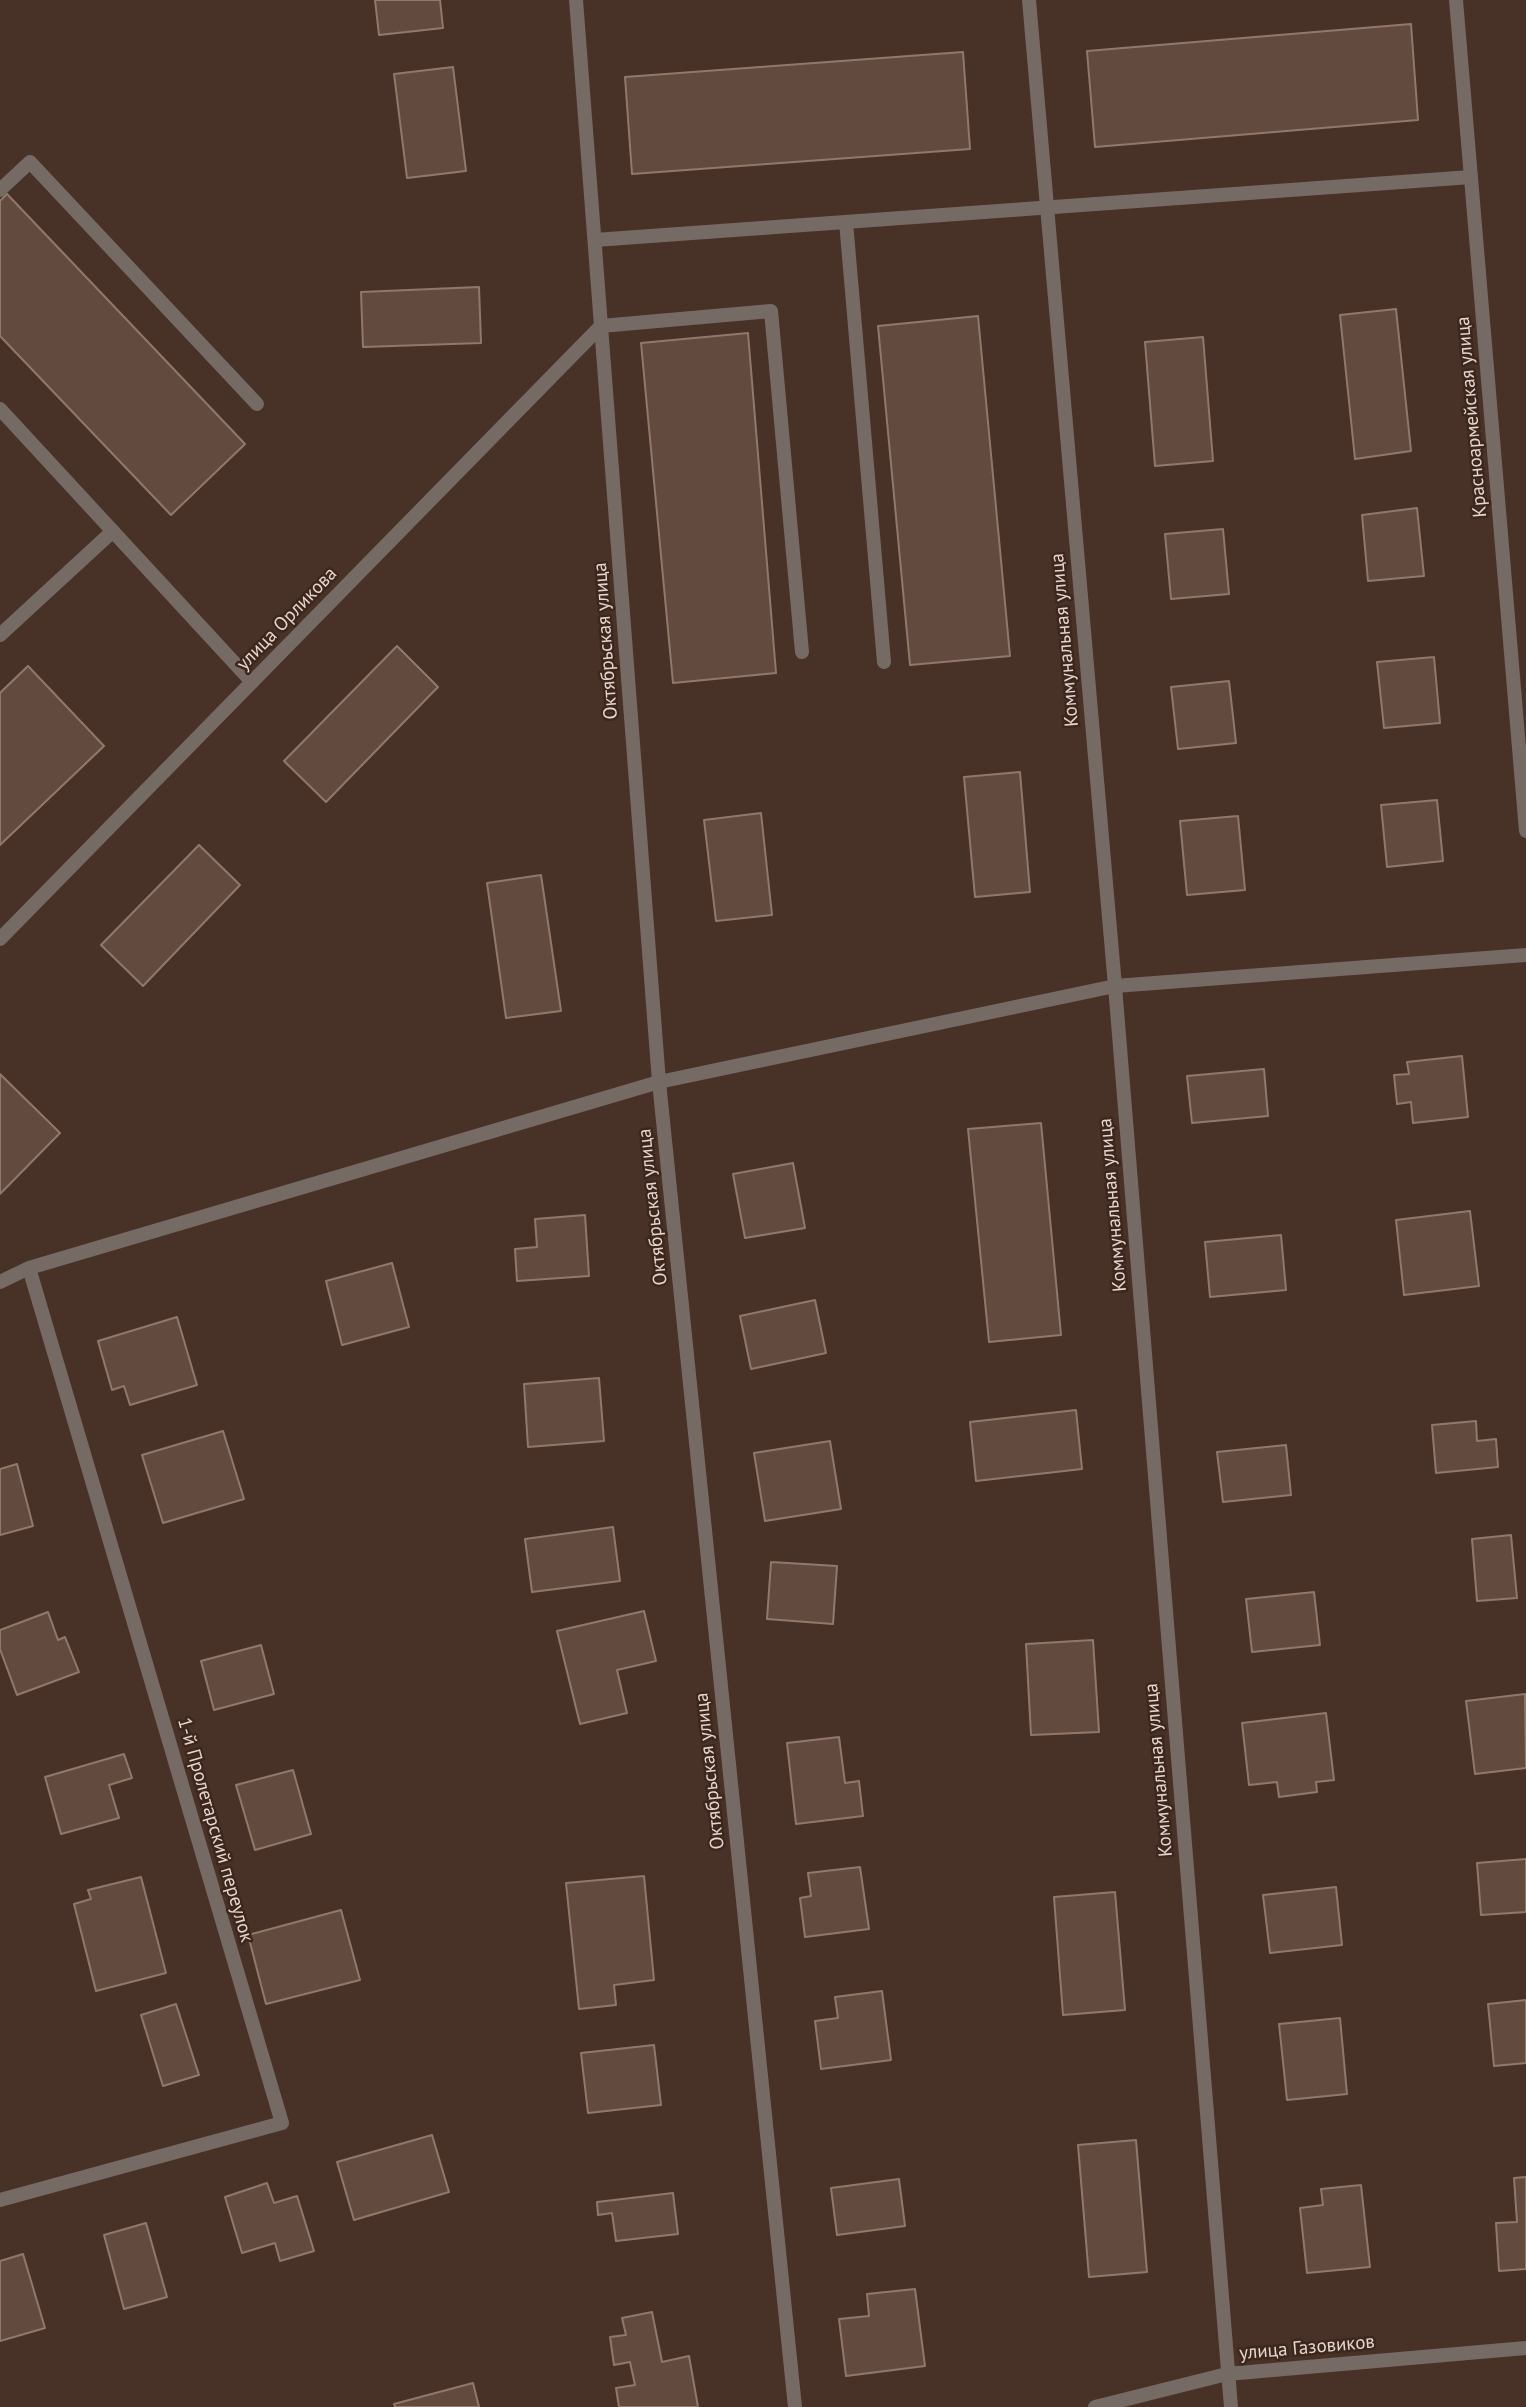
<!DOCTYPE html>
<meta charset="utf-8">
<style>
body{margin:0}
canvas{display:block;background:#483127}
</style>
<canvas width="1526" height="2407"></canvas>
<script>
const context = document.querySelector('canvas').getContext('2d');
context.lineJoin = 'round';
function fillPath(path, color) { context.fillStyle = color; context.fill(path, 'evenodd'); }
const shape = rows => new Path2D(rows.map(r => 'M' + r).join(''));
function stroke(path, color, width, dash) { context.strokeStyle = color; context.lineWidth = width; context.lineCap = dash ? 'butt' : 'round'; context.setLineDash(dash || []); context.stroke(path); }
function write(font, color, halo, rows, align = 'center') {
  context.font = font + ' "PT Sans",sans-serif'; context.lineWidth = 5; context.setLineDash([]); context.textBaseline = 'middle'; context.strokeStyle = halo; context.fillStyle = color; for (const [text, x, y, turn = 0] of rows) {
    context.save(); context.translate(x, y); context.rotate((+turn || 0) * Math.PI / 180); context.textAlign = isNaN(turn) ? turn : align; if (halo) context.strokeText(text, 0, 0); context.fillText(text, 0, 0); context.restore();
  }
}
const building = shape([
 [375,0,440,0,443,28,379,35,375,0],
 [1411,24,1418,120,1095,147,1087,51,1411,24],
 [963,52,970,149,632,174,625,77,963,52],
 [453,67,466,171,407,178,394,74,453,67],
 [7,194,245,444,171,515,0,336,0,201,7,194],
 [479,287,481,343,363,347,361,292,479,287],
 [1396,309,1411,451,1355,459,1340,315,1396,309],
 [978,316,1010,656,910,665,878,326,978,316],
 [748,333,776,673,673,683,641,343,748,333],
 [1203,337,1213,461,1155,466,1145,342,1203,337],
 [1417,508,1424,576,1368,581,1362,515,1417,508],
 [1223,529,1229,594,1171,599,1165,534,1223,529],
 [397,646,438,687,326,802,284,761,397,646],
 [1434,657,1440,723,1384,728,1377,662,1434,657],
 [28,666,104,746,0,845,0,693,28,666],
 [1229,681,1236,743,1178,749,1171,687,1229,681],
 [1020,772,1030,892,975,897,964,777,1020,772],
 [1437,800,1443,861,1387,867,1381,805,1437,800],
 [761,813,772,915,716,921,704,820,761,813],
 [1238,816,1245,890,1187,895,1180,821,1238,816],
 [199,845,240,885,143,986,101,945,199,845],
 [541,875,561,1011,506,1018,487,883,541,875],
 [1462,1056,1468,1117,1413,1123,1411,1102,1397,1104,1394,1075,1409,1074,1407,1062,1462,1056],
 [1264,1069,1268,1116,1192,1123,1187,1076,1264,1069],
 [0,1074,60,1133,0,1194,0,1074],
 [1041,1123,1061,1335,989,1342,968,1129,1041,1123],
 [793,1163,805,1228,745,1238,733,1174,793,1163],
 [1470,1211,1479,1286,1404,1295,1396,1220,1470,1211],
 [585,1215,589,1276,517,1281,515,1249,537,1247,535,1219,585,1215],
 [1281,1235,1286,1290,1210,1297,1205,1242,1281,1235],
 [392,1263,409,1327,342,1345,326,1281,392,1263],
 [815,1300,826,1353,751,1369,740,1316,815,1300],
 [177,1317,197,1385,130,1405,124,1386,112,1390,98,1341,177,1317],
 [599,1378,604,1441,528,1447,524,1384,599,1378],
 [1076,1410,1082,1469,976,1481,970,1422,1076,1410],
 [1476,1421,1477,1441,1496,1439,1498,1467,1436,1473,1432,1425,1476,1421],
 [223,1431,244,1499,163,1523,142,1455,223,1431],
 [830,1441,841,1509,765,1521,754,1453,830,1441],
 [1286,1445,1291,1495,1223,1502,1217,1452,1286,1445],
 [17,1464,33,1526,0,1535,0,1469,17,1464],
 [613,1527,620,1581,532,1592,525,1539,613,1527],
 [1511,1535,1517,1598,1477,1601,1472,1539,1511,1535],
 [771,1562,837,1566,833,1624,767,1619,771,1562],
 [1314,1592,1320,1645,1252,1652,1246,1599,1314,1592],
 [644,1611,656,1661,617,1670,627,1713,580,1724,557,1631,644,1611],
 [48,1612,58,1640,65,1637,79,1672,17,1695,0,1649,0,1630,48,1612],
 [1093,1640,1099,1732,1031,1735,1026,1644,1093,1640],
 [261,1645,274,1694,214,1710,201,1661,261,1645],
 [1525,1694,1526,1768,1475,1774,1466,1701,1525,1694],
 [1326,1713,1334,1780,1316,1782,1317,1792,1279,1797,1277,1782,1249,1785,1242,1723,1326,1713],
 [839,1737,845,1783,859,1781,863,1816,796,1824,787,1743,839,1737],
 [124,1754,132,1778,109,1785,119,1818,61,1834,45,1777,124,1754],
 [293,1770,311,1834,255,1850,236,1785,293,1770],
 [1526,1859,1526,1912,1481,1915,1477,1863,1526,1859],
 [860,1867,869,1929,805,1937,800,1898,811,1896,808,1873,860,1867],
 [644,1876,654,1980,614,1985,616,2005,579,2009,566,1883,644,1876],
 [141,1877,166,1973,96,1991,74,1904,91,1899,88,1890,141,1877],
 [1336,1887,1342,1945,1270,1953,1263,1895,1336,1887],
 [1115,1892,1125,2010,1063,2015,1054,1897,1115,1892],
 [341,1910,360,1980,266,2004,248,1935,341,1910],
 [882,1991,891,2060,821,2069,815,2021,838,2018,835,1997,882,1991],
 [1526,2000,1526,2063,1494,2066,1488,2004,1526,2000],
 [176,2004,199,2075,163,2086,141,2015,176,2004],
 [1340,2018,1347,2094,1287,2100,1279,2024,1340,2018],
 [654,2045,661,2105,588,2113,581,2053,654,2045],
 [432,2135,449,2192,354,2220,337,2162,432,2135],
 [1136,2140,1147,2272,1089,2277,1078,2145,1136,2140],
 [1526,2177,1526,2269,1499,2271,1496,2223,1517,2222,1514,2178,1526,2177],
 [899,2179,905,2226,837,2235,831,2188,899,2179],
 [267,2183,274,2203,297,2196,314,2251,280,2261,275,2243,242,2253,225,2197,267,2183],
 [1361,2185,1370,2267,1307,2273,1300,2208,1323,2205,1321,2189,1361,2185],
 [673,2193,678,2234,616,2241,612,2213,598,2215,597,2202,673,2193],
 [146,2223,167,2297,124,2309,104,2235,146,2223],
 [23,2254,45,2328,0,2341,0,2261,23,2254],
 [915,2289,925,2366,846,2376,839,2319,869,2316,867,2294,915,2289],
 [652,2312,662,2362,689,2356,698,2407,619,2407,616,2388,635,2385,630,2362,614,2365,610,2337,626,2335,622,2318,652,2312],
 [473,2383,479,2407,395,2407,394,2404,473,2383]
]);
const service = shape([
 [0,190,30,162,257,404],
 [846,222,884,662],
 [595,240,1471,177],
 [601,326,771,311,802,652],
 [0,409,252,682],
 [0,635,113,531]
]);
const minor = shape([
 [576,0,659,1082,795,2407],
 [1029,0,1115,986,1231,2407],
 [1456,0,1526,831],
 [0,939,601,326],
 [0,1282,29,1268,659,1082,1115,986,1526,955],
 [0,2200,282,2123,29,1268],
 [1095,2407,1227,2374,1526,2348]
]);
const streetNames = [
 ["Красноармейская улица",1472,417,-95],
 ["улица Орликова",287,619,-46],
 ["Коммунальная улица",1065,640,-95],
 ["Октябрьская улица",606,641,-94],
 ["Коммунальная улица",1113,1205,-95],
 ["Октябрьская улица",653,1207,-96],
 ["Коммунальная улица",1159,1770,-95],
 ["Октябрьская улица",710,1771,-96],
 ["1-й Пролетарский переулок",215,1830,74],
 ["улица Газовиков",1307,2348,-5]
];
fillPath(building, '#624a3f');
stroke(building, '#91786b', 2);
stroke(service, '#766a65', 14);
stroke(minor, '#766a65', 14);
write('19px', '#e4d6cf', '#3d271d', streetNames);
</script>
